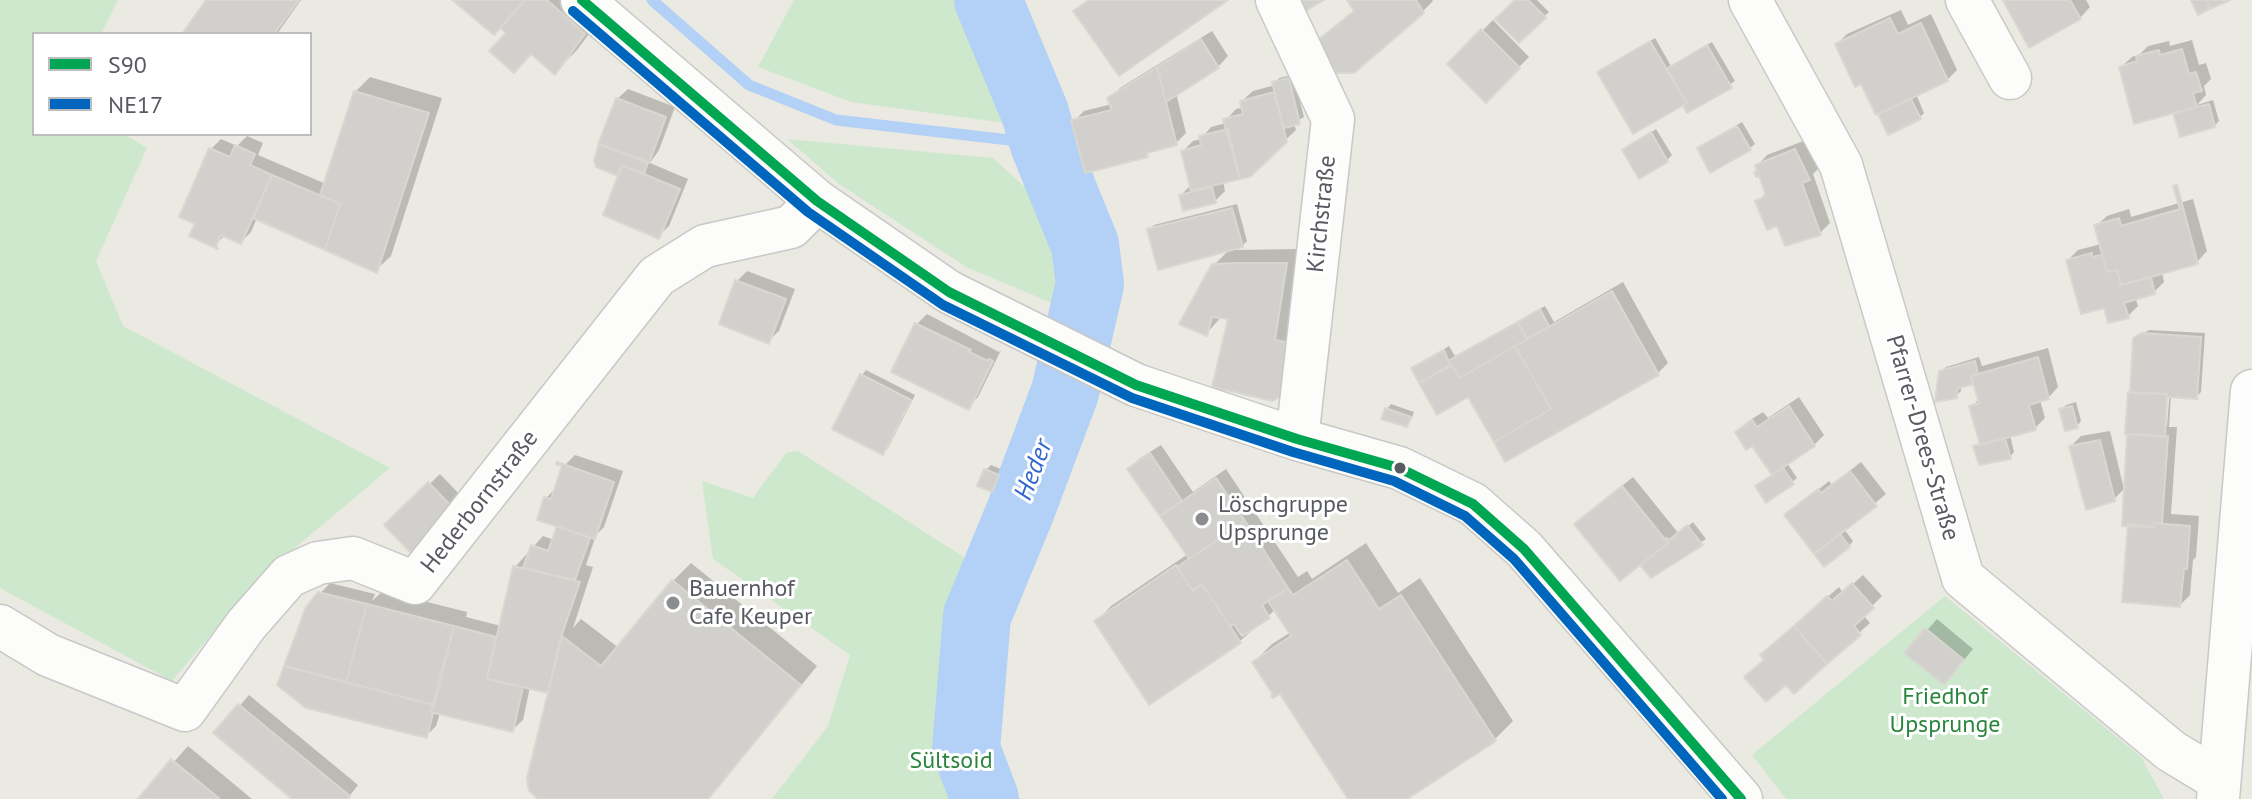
<!DOCTYPE html>
<meta charset="utf-8">
<style>
body{margin:0}
#map{position:relative;width:2252px;height:799px;overflow:hidden;background:#eae9e2;font-family:"PT Sans",sans-serif}
canvas{display:block}
.legend{position:absolute;left:32px;top:32px;width:280px;height:104px;box-sizing:border-box;background:#fff;border:2px solid #bcbdc0;margin:0;padding:10px 14px;list-style:none;font-size:24px;color:#575a61}
.legend li{display:flex;align-items:center;gap:16px;height:40px}
.legend b{width:40px;border:2px solid #bcbdc0}
</style>
<div id="map">
<canvas width="2252" height="799"></canvas>
<ul class="legend">
<li><b style="height:10px;background:#00a651"></b>S90</li>
<li><b style="height:10px;background:#0065bd"></b>NE17</li>
</ul>
</div>
<script>
const context = document.querySelector('canvas').getContext('2d');
context.lineJoin = 'round';
function fillPath(path, color) { context.fillStyle = color; context.fill(path, 'evenodd'); }
const shape = rows => new Path2D(rows.map(r => 'M' + r).join(''));
function stroke(path, color, width, dash) { context.strokeStyle = color; context.lineWidth = width; context.lineCap = dash ? 'butt' : 'round'; context.setLineDash(dash || []); context.stroke(path); }
function write(font, color, halo, rows, align = 'center') {
  context.font = font + ' "PT Sans",sans-serif'; context.lineWidth = 6; context.setLineDash([]); context.textBaseline = 'middle'; context.strokeStyle = halo; context.fillStyle = color; for (const [text, x, y, turn = 0] of rows) {
    context.save(); context.translate(x, y); context.rotate((+turn || 0) * Math.PI / 180); context.textAlign = isNaN(turn) ? turn : align; if (halo) context.strokeText(text, 0, 0); context.fillText(text, 0, 0); context.restore();
  }
}
const green = shape([
 [0,0,118,0,101,34,34,34,34,134,124,134,147,148,96,261,123,326,390,468,258,579,172,681,0,588],
 [794,0,970,0,1006,87,1012,124,851,102,758,67],
 [787,139,993,158,1039,200,1056,244,1063,276,1057,305,968,268,839,184],
 [798,451,973,563,948,609,942,670,958,619,996,602,982,742,1020,799,772,799,828,726,850,655,713,559,702,481,753,498,786,453],
 [1945,596,2141,757,2164,799,1786,799,1752,755]
]);
const shadow = shape([
 [208,0,301,0,277,34,185,34],
 [455,0,594,0,606,11,577,50,555,72,509,32],
 [1350,0,1432,0,1433,1,1422,12,1355,10],
 [1517,0,1537,0,1549,12,1519,40],
 [2005,0,2086,0,2090,7,2080,18],
 [1901,10,1908,25,1931,14,1957,70,1947,80,1916,94,1924,113,1919,118,1880,115,1886,109,1862,81,1837,44,1847,34],
 [1493,20,1529,57,1486,100,1449,64],
 [1212,31,1228,56,1218,67,1176,93,1186,133,1176,143,1152,150,1147,155,1074,121,1084,111,1112,104,1110,99,1120,88],
 [1655,38,1671,66,1712,42,1735,81,1688,111,1684,103,1599,73],
 [2192,40,2199,65,2206,63,2211,79,2204,86,2206,95,2197,105,2213,100,2219,121,2214,126,2175,111,2121,67,2132,57,2140,54,2148,46,2169,41,2170,46],
 [1293,75,1304,117,1294,123,1296,130,1249,175,1223,181,1225,191,1215,201,1181,195,1191,185,1183,151,1193,141,1201,139,1211,127,1226,123,1226,120,1236,109,1244,107,1242,101,1253,91,1275,85,1275,83,1279,78],
 [370,77,442,98,391,256,376,270,257,218,251,232,241,242,225,235,215,245,197,223,211,149,221,139,237,146,247,136,263,143,258,155,326,184,355,92],
 [628,89,675,107,659,150,650,163,688,179,669,226,658,236,621,175,617,99],
 [1742,122,1755,144,1750,148,1699,148,1704,144],
 [1656,129,1672,155,1667,160,1624,150],
 [1806,140,1819,168,1813,174,1830,223,1820,233,1779,224,1758,201,1767,192,1757,166,1767,155],
 [2193,199,2207,251,2197,262,2162,272,2164,282,2154,292,2135,297,2138,306,2128,316,2105,306,2068,260,2078,250,2101,244,2096,226,2107,216,2129,209,2131,217],
 [1237,204,1247,241,1242,246,1232,250,1300,249,1288,326,1309,330,1298,378,1231,317,1222,316,1207,333,1214,265,1230,249,1149,230,1154,225],
 [747,271,795,289,779,331,768,341,737,281],
 [1623,282,1668,363,1658,373,1506,459,1469,395,1422,384,1428,378,1413,369,1449,346,1455,356,1545,306,1554,322],
 [927,314,999,352,1001,350,978,397,968,407,917,324],
 [2149,330,2205,333,2201,392,2196,397,2171,395,2169,427,2177,427,2171,514,2199,516,2196,557,2193,560,2190,595,2180,605,2130,524,2135,338],
 [2166,387,2170,387,2167,426,2163,426],
 [2048,348,2058,387,2048,398,2040,400,2045,418,2035,428,2010,435,2014,452,2010,457,1976,447,1981,442,1972,407,1979,399,1974,380,1961,386,1961,391,1956,396,1941,372,1946,367,1979,357,1982,366],
 [866,370,915,395,888,448,883,453,862,375],
 [1799,397,1824,435,1814,445,1787,463,1797,478,1792,482,1773,474,1753,443,1737,432,1747,422,1763,412,1768,418],
 [2076,402,2081,421,2077,426,2061,410,2066,405],
 [1391,404,1414,412,1411,420,1407,425,1387,409],
 [2110,431,2124,489,2114,499,2071,446,2081,436],
 [1161,445,1193,492,1226,469,1298,577,1307,571,1312,579,1366,543,1398,593,1420,578,1513,721,1495,739,1404,799,1350,799,1280,691,1254,662,1272,644,1291,632,1276,609,1240,641,1097,621,1111,606,1188,554,1129,469,1139,459],
 [575,455,623,471,604,527,596,535,586,565,593,567,573,628,581,619,619,648,673,581,691,563,817,666,709,799,541,799,550,692,530,687,523,720,512,730,440,713,436,726,426,736,279,685,307,608,330,583,375,594,372,601,383,591,467,612,466,617,501,626,515,567,543,536,554,540,560,525,546,498,557,487,565,465],
 [1861,462,1886,494,1844,529,1853,541,1849,546,1787,515,1829,481,1832,485],
 [991,465,1003,470,997,485,992,490,986,470],
 [440,474,464,499,411,550,387,525],
 [1633,477,1679,534,1693,522,1706,539,1652,575,1587,514],
 [1863,575,1882,596,1863,615,1870,623,1794,691,1772,645,1839,587,1843,593],
 [1937,619,1973,649,1954,672,1907,653],
 [249,695,358,785,347,799,295,799,216,733],
 [188,746,252,799,141,799]
]);
const stream = shape([
 [652,0,749,85,836,120,1044,144]
]);
const river = shape([
 [985,799,966,749,977,616,1020,512,1065,392,1090,284,1085,245,1044,144,1035,113,988,0]
]);
const building = shape([
 [206,0,299,0,274,34,182,34,206,0],
 [452,0,525,0,494,35,452,0],
 [525,0,547,0,585,34,555,75,531,54,514,73,489,51,506,33,500,28,525,0],
 [1089,0,1228,0,1119,76,1073,11,1089,0],
 [1297,0,1324,0,1304,12,1297,0],
 [1347,0,1416,0,1424,13,1354,73,1337,73,1313,44,1354,11,1347,0],
 [1515,0,1528,0,1546,18,1519,43,1495,19,1515,0],
 [2003,0,2070,0,2081,19,2029,48,2003,0],
 [2191,0,2207,0,2210,9,2198,15,2191,0],
 [2207,0,2230,0,2210,9,2207,0],
 [1890,18,1898,34,1921,23,1948,81,1876,115,1861,84,1855,87,1835,44,1890,18],
 [1481,29,1520,68,1486,103,1447,64,1481,29],
 [1201,39,1219,68,1166,102,1157,67,1201,39],
 [1650,41,1687,103,1633,134,1597,72,1650,41],
 [1707,45,1732,88,1687,113,1683,106,1687,103,1666,69,1707,45],
 [2182,49,2189,74,2196,72,2202,91,2193,93,2197,107,2134,124,2119,67,2137,61,2136,56,2159,50,2160,55,2182,49],
 [1157,67,1177,145,1147,153,1148,157,1085,173,1071,120,1112,110,1107,98,1157,67],
 [1289,78,1300,124,1284,128,1272,82,1289,78],
 [354,91,429,113,377,273,325,250,340,204,320,195,354,91],
 [1274,92,1287,142,1250,177,1240,179,1223,119,1243,114,1240,101,1274,92],
 [616,98,666,117,649,163,598,144,616,98],
 [1911,99,1921,119,1888,135,1878,114,1911,99],
 [2209,104,2215,127,2180,137,2173,113,2209,104],
 [1737,126,1751,150,1710,173,1697,148,1737,126],
 [1228,129,1240,179,1191,191,1181,151,1201,145,1199,136,1228,129],
 [1651,132,1668,162,1639,179,1622,150,1651,132],
 [599,144,648,162,644,174,622,165,618,176,596,167,594,160,599,144],
 [235,145,255,154,250,165,272,175,241,244,221,235,216,246,218,249,189,236,195,224,179,217,209,148,230,157,235,145],
 [1795,149,1810,180,1802,183,1821,235,1785,246,1777,226,1767,230,1755,201,1766,196,1759,176,1756,177,1754,172,1757,171,1755,165,1795,149],
 [622,165,680,189,659,239,603,215,622,165],
 [272,175,340,204,325,250,253,218,272,175],
 [2177,185,2198,264,2121,285,2117,270,2107,272,2094,225,2119,218,2121,226,2180,209,2173,186,2177,185],
 [1212,187,1216,203,1183,211,1179,195,1212,187],
 [1232,208,1243,247,1158,270,1147,229,1232,208],
 [2092,253,2092,257,2102,255,2107,272,2117,270,2121,285,2151,277,2155,294,2124,303,2129,318,2108,323,2104,308,2081,314,2066,260,2092,253],
 [1238,263,1287,263,1275,340,1295,344,1283,395,1273,401,1212,387,1228,319,1212,317,1207,336,1179,324,1212,264,1238,263],
 [735,280,786,299,769,344,719,324,735,280],
 [1612,291,1659,375,1505,462,1494,442,1551,409,1515,346,1612,291],
 [1540,309,1549,326,1527,339,1518,322,1540,309],
 [1518,322,1527,339,1460,378,1448,361,1518,322],
 [915,323,971,350,969,352,988,361,989,359,993,361,969,410,891,372,915,323],
 [2142,333,2201,337,2197,399,2167,397,2167,394,2130,393,2133,338,2142,333],
 [1515,346,1551,409,1494,442,1468,397,1437,415,1419,383,1452,365,1460,378,1515,346],
 [1444,350,1450,365,1419,383,1411,368,1444,350],
 [2038,357,2049,399,2029,405,2036,430,1980,445,1969,406,1979,403,1971,376,2038,357],
 [1975,361,1978,374,1971,376,1973,384,1957,389,1957,398,1935,402,1939,371,1975,361],
 [860,374,911,400,883,455,832,429,860,374],
 [2128,392,2167,394,2165,437,2125,434,2128,392],
 [1789,406,1815,446,1772,475,1752,446,1746,450,1735,432,1752,420,1757,427,1789,406],
 [2072,406,2078,428,2065,431,2059,409,2072,406],
 [1385,408,1411,417,1407,427,1381,419,1385,408],
 [2127,434,2168,436,2162,524,2154,523,2154,527,2122,526,2127,434],
 [2005,438,2011,459,1979,465,1973,446,2005,438],
 [2100,440,2115,501,2086,510,2069,446,2100,440],
 [1150,453,1182,501,1160,516,1127,469,1150,453],
 [557,462,614,482,595,539,537,520,544,497,551,499,562,466,556,464,557,462],
 [1783,468,1794,484,1766,503,1755,486,1783,468],
 [984,469,999,475,992,492,977,486,984,469],
 [1850,471,1877,506,1814,554,1784,515,1818,489,1821,493,1850,471],
 [1216,478,1245,521,1189,559,1160,516,1216,478],
 [428,482,456,511,411,553,384,525,428,482],
 [1622,486,1668,543,1620,581,1574,524,1622,486],
 [1245,521,1288,588,1262,605,1270,618,1242,636,1234,624,1230,626,1202,584,1193,591,1177,567,1245,521],
 [2154,523,2190,526,2187,569,2184,569,2180,607,2122,602,2128,524,2154,527,2154,523],
 [1687,525,1703,545,1651,578,1640,565,1668,543,1665,539,1667,538,1669,540,1687,525],
 [557,526,590,538,575,580,523,568,531,545,548,551,557,526],
 [1840,534,1850,547,1824,567,1814,554,1840,534],
 [1347,560,1379,609,1401,595,1496,741,1407,799,1348,799,1280,694,1273,698,1271,696,1273,695,1252,662,1291,636,1268,601,1288,588,1293,595,1347,560],
 [1176,565,1193,591,1202,584,1241,643,1149,705,1094,621,1176,565],
 [513,566,580,582,560,640,548,693,487,679,513,566],
 [672,580,801,685,708,799,538,799,529,791,527,778,562,636,601,666,672,580],
 [1852,583,1874,608,1854,626,1861,635,1827,664,1794,626,1827,596,1832,601,1852,583],
 [318,592,367,604,346,682,284,666,306,607,318,592],
 [367,604,454,626,434,705,346,682,367,604],
 [454,626,496,637,487,679,523,687,513,732,431,712,454,626],
 [1794,626,1827,664,1794,694,1786,685,1766,702,1744,677,1764,660,1760,655,1794,626],
 [1925,628,1964,660,1944,685,1904,653,1925,628],
 [284,666,433,705,431,712,433,713,427,738,306,708,277,685,284,666],
 [238,704,350,796,347,799,292,799,213,733,238,704],
 [171,759,220,799,138,799,171,759]
]);
const minor = shape([
 [582,0,817,201,949,292,1136,385,1297,439,1399,468,1473,504,1524,549,1741,799],
 [1277,0,1333,119,1297,439],
 [1750,0,1841,165,1963,578,2171,751,2219,780],
 [1967,0,2010,78],
 [0,626,48,655,185,710,246,625,289,576,318,563,353,558,415,583,657,276,705,246,791,227,817,201],
 [2218,799,2252,391]
]);
const bus1 = shape([
 [582,0,817,201,949,292,1136,385,1297,439,1399,468,1473,504,1524,549,1741,799]
]);
const bus2 = shape([
 [573,11,808,212,943,305,1132,398,1293,452,1394,481,1465,516,1514,559,1722,799]
]);
const markers = [
 [1400,468,7,"#575a61"],
 [1202,519,8,"#8a8c8e"],
 [673,603,8,"#8a8c8e"]
];
const streetNames = [
 ["Kirchstraße",1322,214,-84],
 ["Pfarrer-Drees-Straße",1922,438,74],
 ["Hederbornstraße",480,502,-52]
];
const poiNames = [
 ["Löschgruppe",1218,505],
 ["Upsprunge",1218,533],
 ["Bauernhof",689,589],
 ["Cafe Keuper",689,617]
];
const parkNames = [
 ["Friedhof",1945,697],
 ["Upsprunge",1945,725],
 ["Sültsoid",951,761]
];
const waterNames = [
 ["Heder",1034,470,-69]
];
fillPath(green, '#cee8ce');
fillPath(shadow, '#0003');
stroke(stream, '#b3d0f6', 11);
stroke(river, '#b3d0f6', 68);
fillPath(building, '#d1d0cc');
stroke(building, '#d9d7d1', 2);
stroke(minor, '#c8c8c7', 45);
stroke(minor, '#fcfcfb', 42);
stroke(bus1, '#00a651', 10);
stroke(bus2, '#0065bd', 10);
for (const [x, y, r, color] of markers) { const dot = new Path2D(); dot.arc(x, y, r, 0, 2 * Math.PI); context.fillStyle = color; context.fill(dot); stroke(dot, '#fff', 3); }
write('24px', '#575a61', '#fff', streetNames);
write('24px', '#575a61', '#fff', poiNames, 'left');
write('24px', '#2b853d', '#fff', parkNames);
write('italic 26px', '#3267ce', '#fff', waterNames);
</script>
